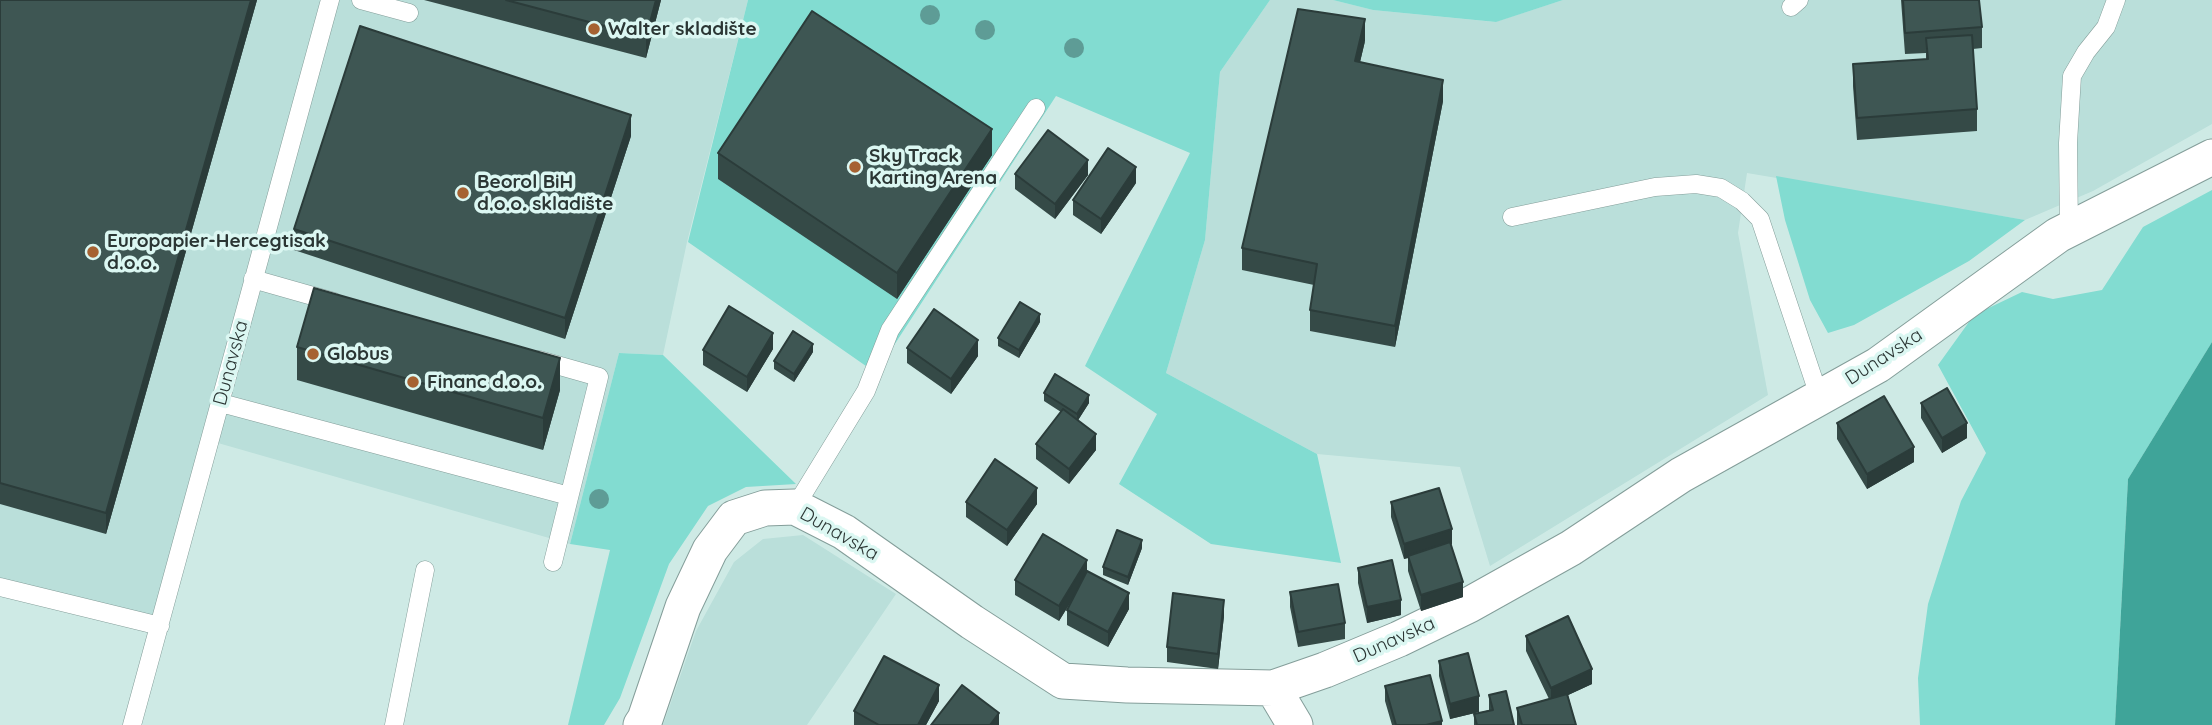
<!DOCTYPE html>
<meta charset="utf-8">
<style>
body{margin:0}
canvas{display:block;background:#ceeae5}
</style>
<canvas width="2212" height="725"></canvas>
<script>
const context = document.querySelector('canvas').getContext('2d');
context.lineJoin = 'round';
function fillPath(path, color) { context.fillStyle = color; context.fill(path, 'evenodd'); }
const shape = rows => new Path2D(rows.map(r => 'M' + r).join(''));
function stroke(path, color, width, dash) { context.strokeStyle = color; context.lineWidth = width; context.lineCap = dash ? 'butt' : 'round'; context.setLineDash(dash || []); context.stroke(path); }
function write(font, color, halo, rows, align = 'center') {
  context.font = font + ' Quicksand,sans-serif'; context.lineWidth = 7; context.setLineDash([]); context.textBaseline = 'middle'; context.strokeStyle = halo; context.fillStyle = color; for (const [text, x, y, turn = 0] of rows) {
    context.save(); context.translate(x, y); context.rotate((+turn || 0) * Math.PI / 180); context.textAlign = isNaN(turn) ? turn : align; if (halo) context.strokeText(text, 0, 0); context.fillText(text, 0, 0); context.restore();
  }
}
const built = shape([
 [0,0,748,0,687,242,663,355,619,353,570,544,211,441,160,626,0,586],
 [1270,0,1333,0,1373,10,1495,22,1563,0,2212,0,2212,124,2093,191,2025,220,1747,173,1738,233,1768,395,1490,566,1460,467,1317,454,1166,373,1205,240,1220,72],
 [803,535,896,594,807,725,663,725,696,631,734,562,763,539]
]);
const green = shape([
 [748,0,1270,0,1220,72,1205,240,1166,373,1317,454,1341,563,1211,544,1119,484,1157,414,1085,366,1190,153,1056,96,876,373,688,242],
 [1333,0,1563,0,1496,22,1373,10],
 [1776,176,2025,220,1969,261,1854,325,1828,333,1810,300,1785,220],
 [2212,190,2212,342,2128,479,2115,725,1920,725,1918,678,1928,604,1961,501,1986,453,1938,365,1974,315,2022,292,2053,299,2102,290,2143,227],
 [619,353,663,355,796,484,746,487,708,506,669,564,620,698,604,725,568,725,610,550,570,544]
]);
const water = shape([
 [2212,342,2212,725,2115,725,2128,479]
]);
const lane = shape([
 [361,0,409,13],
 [1791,7,1799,0],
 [1512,217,1655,187,1696,184,1721,188,1742,201,1760,219,1819,396],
 [2069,230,2068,143,2072,76,2086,52,2106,27,2116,0],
 [253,279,334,302],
 [539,360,599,377,553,562],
 [221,403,569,496],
 [795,507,866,391,890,330,1036,108],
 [0,587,160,626],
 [132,725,330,0],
 [394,725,425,570]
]);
const street = shape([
 [1273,688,1295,725],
 [641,725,645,719,683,607,710,550,734,518,765,508,795,507,844,532,972,622,1063,681,1127,685,1273,688,1325,670,1399,639,1469,605,1571,548,1681,475,1878,365,2058,235,2212,157]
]);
const trees = [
 [930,15],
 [985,30],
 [1074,48],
 [599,499]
];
const wall = shape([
 [0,0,257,0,106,534,0,504],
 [424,0,661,0,646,58],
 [1901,0,1979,0,1982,27,1982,48,1973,49,1977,109,1977,131,1857,140,1853,86,1853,64,1926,59,1926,53,1905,54],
 [1365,41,1360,62,1443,101,1395,347,1310,331,1310,310,1314,285,1242,270,1242,248],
 [631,136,565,339,294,250,294,229],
 [718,153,992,155,897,299,718,179],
 [1015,174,1088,175,1055,219,1015,189],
 [1136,183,1101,234,1073,215,1073,200],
 [1040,322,1019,358,998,346,998,338],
 [297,347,560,390,543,450,297,380],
 [907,348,978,356,951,394,907,363],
 [773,349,747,392,703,365,703,350],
 [813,352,794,382,774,369,774,361],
 [1044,393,1089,403,1078,420,1096,450,1069,484,1036,459,1036,444,1061,412,1044,401],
 [1921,403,1967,438,1942,453,1921,418],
 [1837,423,1914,462,1867,489,1837,439],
 [966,502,1037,504,1007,546,966,517],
 [1391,502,1452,544,1451,545,1463,597,1421,611,1408,571,1408,558,1404,559,1391,517],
 [1142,548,1128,585,1103,575,1103,567],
 [1358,568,1401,615,1367,623,1358,583],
 [1087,572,1129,609,1108,647,1067,625,1067,610,1074,597,1059,621,1015,595,1015,580],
 [1290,592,1345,623,1345,639,1298,647,1290,607],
 [1224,616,1218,669,1167,662,1167,647],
 [1526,636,1592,684,1568,695,1576,725,1517,725,1517,708,1549,699,1526,651],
 [1439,661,1479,712,1450,719,1439,676],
 [1385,686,1442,725,1392,725,1385,701],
 [1489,695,1514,725,1474,725,1474,714,1489,710],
 [939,701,926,725,854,725,854,711]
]);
const shadedWall = shape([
 [251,0,257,0,106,534,106,513],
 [656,0,661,0,646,58,646,37],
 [1365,19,1365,41,1355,83,1355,61],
 [1443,80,1443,101,1395,347,1395,326],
 [631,115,631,136,565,339,565,318],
 [992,129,992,155,897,299,897,273],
 [1088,160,1088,175,1055,219,1055,204],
 [1136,167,1136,183,1101,234,1101,219],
 [1040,314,1040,322,1019,358,1019,350],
 [773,333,773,349,747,392,747,377],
 [978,340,978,356,951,394,951,379],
 [813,344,813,352,794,382,794,374],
 [560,358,560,390,543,450,543,418],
 [1089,395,1089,403,1077,422,1077,414],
 [1967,423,1967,438,1942,453,1942,438],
 [1096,434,1096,450,1069,484,1069,469],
 [1914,447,1914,462,1867,489,1867,474],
 [1037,488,1037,504,1007,546,1007,530],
 [1452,529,1452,544,1404,559,1404,544],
 [1142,540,1142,548,1128,585,1128,577],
 [1087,560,1087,575,1059,621,1059,606],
 [1463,582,1463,597,1421,611,1421,595],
 [1129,593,1129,609,1108,647,1108,632],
 [1224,600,1224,616,1218,669,1218,654],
 [1401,600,1401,615,1367,623,1367,607],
 [1592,669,1592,684,1551,703,1551,688],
 [939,685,939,701,926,725,918,725],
 [1479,696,1479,712,1450,719,1450,704],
 [999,713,999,725,990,725],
 [1442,721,1442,725,1426,725]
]);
const building = shape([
 [0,0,251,0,106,513,0,483,0,0],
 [506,0,656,0,646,37,506,0],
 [1903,0,1979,0,1982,27,1905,33,1903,0],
 [1298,9,1365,19,1355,61,1443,80,1395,326,1310,310,1317,264,1242,248,1298,9],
 [812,11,992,129,897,273,718,153,812,11],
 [360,26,631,115,565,318,294,229,360,26],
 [1972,35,1977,109,1857,118,1853,64,1928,59,1926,38,1972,35],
 [1048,130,1088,160,1055,204,1015,174,1048,130],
 [1108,148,1136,167,1101,219,1073,200,1108,148],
 [314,288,560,358,543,418,297,347,314,288],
 [1020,302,1040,314,1019,350,998,338,1020,302],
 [729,306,773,333,747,377,703,350,729,306],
 [934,309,978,340,951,379,907,348,934,309],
 [793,331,813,344,794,374,774,361,793,331],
 [1055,374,1089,395,1077,414,1044,393,1055,374],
 [1947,388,1967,423,1942,438,1921,403,1947,388],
 [1884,396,1914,447,1867,474,1837,423,1884,396],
 [1063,409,1096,434,1069,469,1036,444,1063,409],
 [995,459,1037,488,1007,530,966,502,995,459],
 [1439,488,1452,529,1404,544,1391,502,1439,488],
 [1117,530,1142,540,1128,577,1103,567,1117,530],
 [1043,534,1087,560,1059,606,1015,580,1043,534],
 [1450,542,1463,582,1421,595,1408,556,1450,542],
 [1392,560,1401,600,1367,607,1358,568,1392,560],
 [1087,571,1129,593,1108,632,1067,610,1087,571],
 [1338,584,1345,623,1298,632,1290,592,1338,584],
 [1173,593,1224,600,1218,654,1167,647,1173,593],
 [1568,616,1592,669,1551,688,1526,636,1568,616],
 [1468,653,1479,696,1450,704,1439,661,1468,653],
 [884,656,939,685,918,725,879,725,854,711,884,656],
 [1430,675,1442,721,1426,725,1396,725,1385,686,1430,675],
 [962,685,999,713,990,725,931,725,962,685],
 [1506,691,1514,725,1477,725,1474,714,1493,710,1489,695,1506,691],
 [1567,694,1576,725,1522,725,1517,708,1567,694]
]);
const markers = [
 [594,29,7,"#a66232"],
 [855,167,7,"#a66232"],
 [463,193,7,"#a66232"],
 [93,252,7,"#a66232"],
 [313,354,7,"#a66232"],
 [413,382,7,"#a66232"]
];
const poiNames = [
 ["Walter skladište",608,29],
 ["Sky Track",869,156],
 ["Karting Arena",869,178],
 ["Beorol BiH",477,182],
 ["d.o.o. skladište",477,204],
 ["Europapier-Hercegtisak",107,241],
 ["d.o.o.",107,263],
 ["Globus",327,354],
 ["Financ d.o.o.",427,382]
];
const streetNames = [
 ["Dunavska",1884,357,-33],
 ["Dunavska",231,363,-75],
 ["Dunavska",839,534,30],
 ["Dunavska",1394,640,-24]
];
fillPath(built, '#badfda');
fillPath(green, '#82dcd1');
fillPath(water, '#3fa499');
stroke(lane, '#849e9a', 19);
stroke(street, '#849e9a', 37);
stroke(lane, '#fff', 18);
stroke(street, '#fff', 35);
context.fillStyle = '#5e9c96';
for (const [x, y] of trees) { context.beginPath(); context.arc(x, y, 10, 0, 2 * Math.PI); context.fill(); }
fillPath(wall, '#354a47');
fillPath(shadedWall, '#2b3c3a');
fillPath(building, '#3e5653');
stroke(building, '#2b3c3a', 2);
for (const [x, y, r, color] of markers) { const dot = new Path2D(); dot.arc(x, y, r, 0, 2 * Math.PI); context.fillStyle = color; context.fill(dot); stroke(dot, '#dbf7f2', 2.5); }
write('bold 19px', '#2b3634', '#dbf7f2', poiNames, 'left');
write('19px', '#2b3634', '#dbf7f2', streetNames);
</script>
